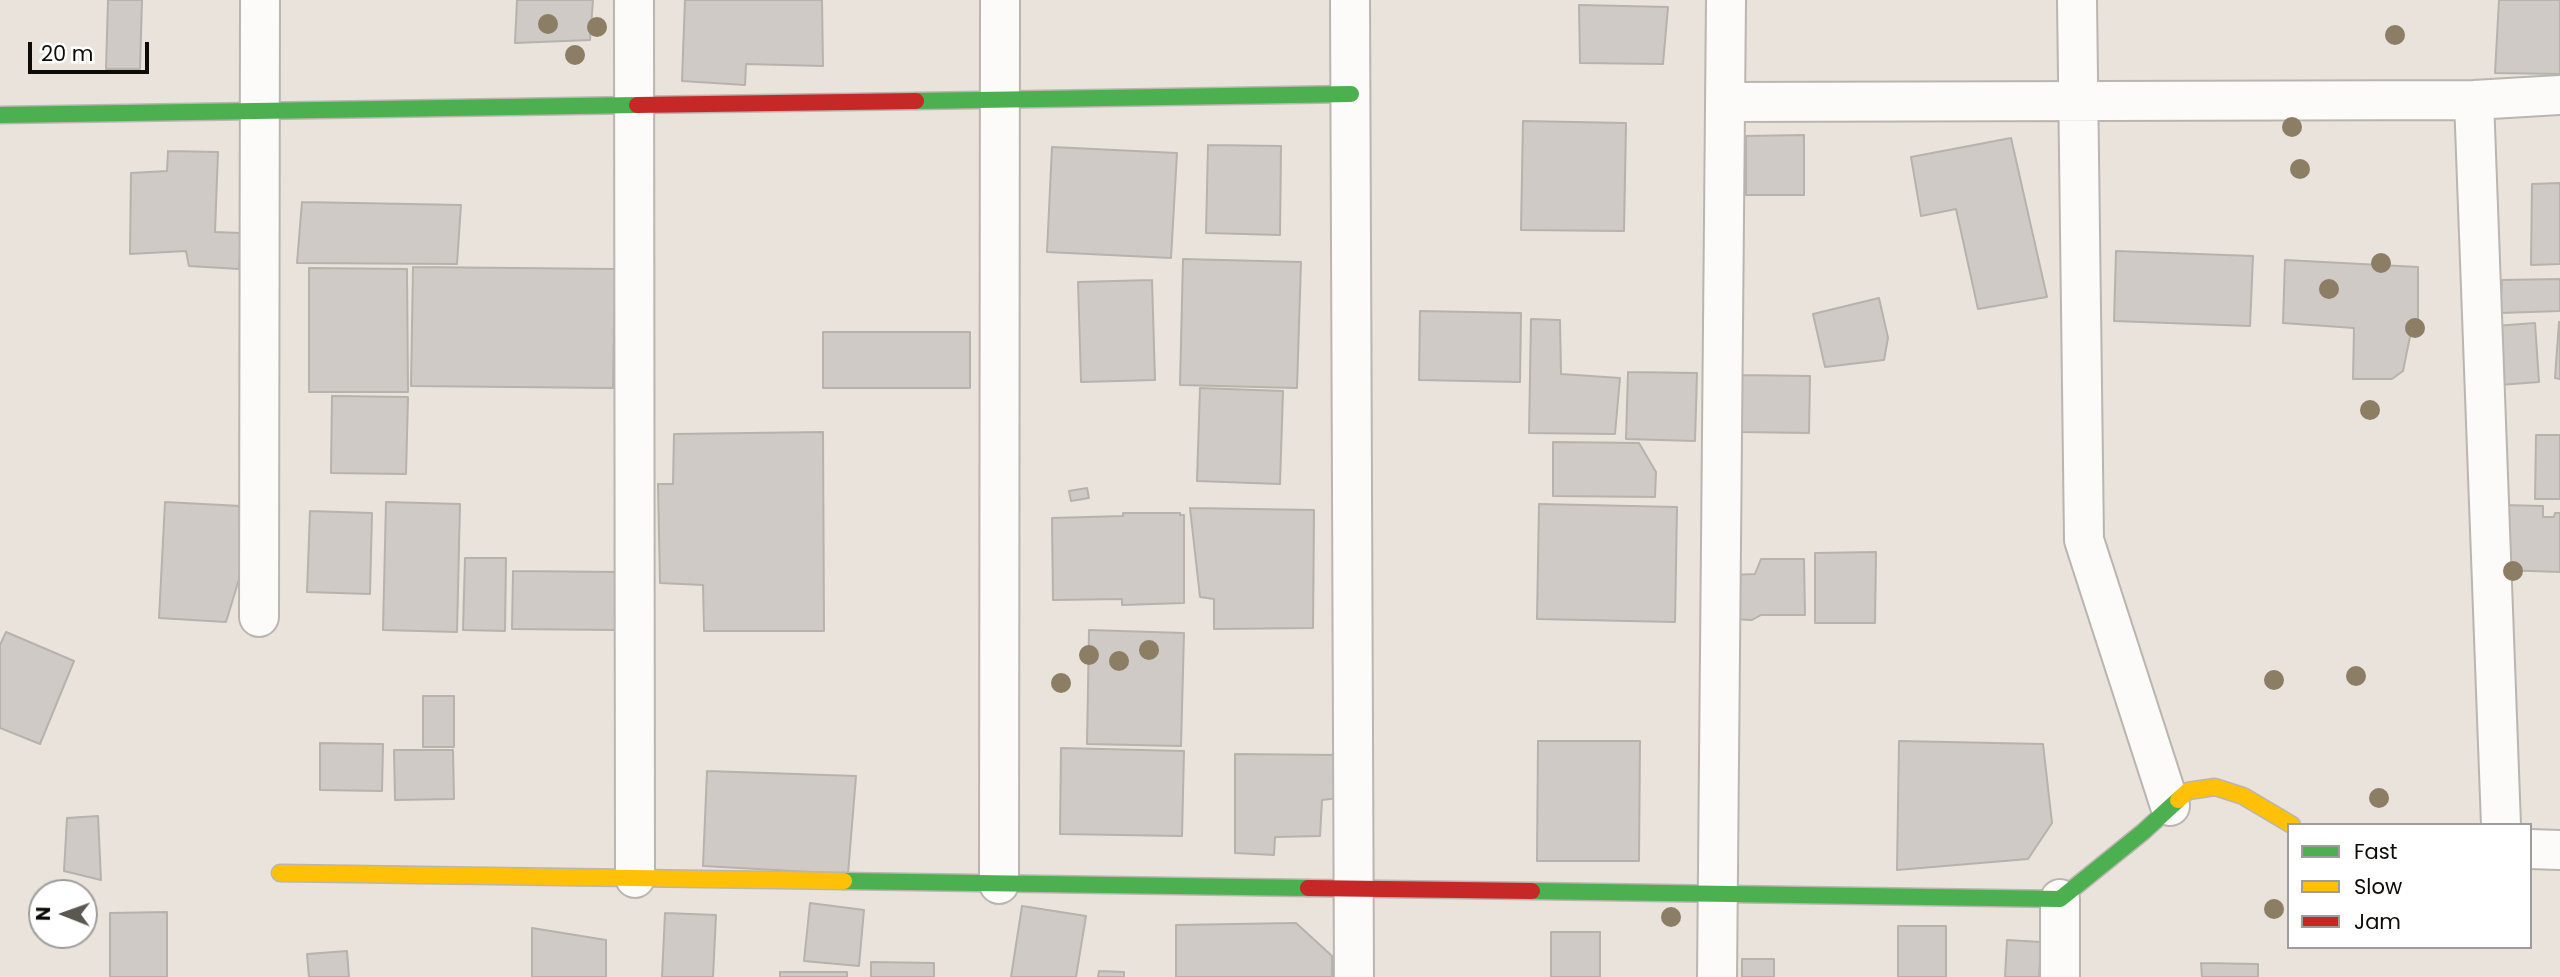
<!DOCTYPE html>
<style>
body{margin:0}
#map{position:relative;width:2560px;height:977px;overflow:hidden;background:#e9e3dc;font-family:Poppins,sans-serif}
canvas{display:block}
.legend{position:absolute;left:2287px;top:823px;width:245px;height:126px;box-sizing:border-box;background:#fff;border:2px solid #9f9d9b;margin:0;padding:9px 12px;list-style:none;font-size:21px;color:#0e0b06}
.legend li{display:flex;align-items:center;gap:14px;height:35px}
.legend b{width:35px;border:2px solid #9f9d9b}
.north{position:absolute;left:28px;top:879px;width:70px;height:70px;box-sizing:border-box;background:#fff;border:2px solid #9f9d9b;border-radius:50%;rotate:271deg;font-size:19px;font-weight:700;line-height:28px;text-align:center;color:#0e0b06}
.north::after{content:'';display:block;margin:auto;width:24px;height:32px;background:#5b5751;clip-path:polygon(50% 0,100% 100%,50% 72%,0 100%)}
.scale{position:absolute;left:28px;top:42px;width:121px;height:32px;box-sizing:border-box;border:4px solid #0e0b06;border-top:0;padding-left:9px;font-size:21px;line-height:24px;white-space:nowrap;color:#0e0b06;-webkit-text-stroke:5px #fff;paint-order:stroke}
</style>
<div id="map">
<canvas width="2560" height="977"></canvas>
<ul class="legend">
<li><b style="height:9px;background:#4caf50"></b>Fast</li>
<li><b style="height:9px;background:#ffc107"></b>Slow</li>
<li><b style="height:9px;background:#c62828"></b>Jam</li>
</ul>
<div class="north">N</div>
<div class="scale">20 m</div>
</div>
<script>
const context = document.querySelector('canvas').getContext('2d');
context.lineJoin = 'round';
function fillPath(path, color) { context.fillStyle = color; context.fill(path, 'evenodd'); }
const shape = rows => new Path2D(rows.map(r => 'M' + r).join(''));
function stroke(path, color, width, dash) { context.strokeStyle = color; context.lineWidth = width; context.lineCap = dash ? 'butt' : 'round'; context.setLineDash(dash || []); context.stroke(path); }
const building = shape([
 [108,0,142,0,140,69,106,69,108,0],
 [517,0,593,0,590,40,515,43,517,0],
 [685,0,822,0,823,66,746,64,745,85,682,81,685,0],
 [2499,0,2560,0,2560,74,2495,73,2499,0],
 [1579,5,1668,7,1663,64,1580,63,1579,5],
 [1523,121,1626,123,1624,231,1521,230,1523,121],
 [1804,135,1804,195,1746,195,1746,136,1804,135],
 [2011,138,2047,297,1978,309,1956,209,1921,216,1911,157,2011,138],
 [1208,145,1281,146,1280,235,1206,233,1208,145],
 [1052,147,1177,153,1171,258,1047,252,1052,147],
 [168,151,218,152,215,232,241,233,239,269,189,266,186,251,130,254,131,173,167,171,168,151],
 [2560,183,2560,264,2531,265,2532,184,2560,183],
 [302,202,461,205,457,264,297,263,302,202],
 [2116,251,2253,256,2250,326,2114,321,2116,251],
 [1183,259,1301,262,1297,388,1180,385,1183,259],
 [2285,260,2418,267,2418,319,2413,322,2403,371,2392,379,2353,379,2354,328,2283,323,2285,260],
 [413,267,615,269,613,388,411,386,413,267],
 [309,268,407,269,408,392,309,392,309,268],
 [2560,279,2560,311,2500,313,2502,280,2560,279],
 [1152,280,1155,380,1081,382,1078,282,1152,280],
 [1879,298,1888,338,1884,360,1825,367,1813,314,1879,298],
 [1420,311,1521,313,1520,382,1419,380,1420,311],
 [1531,319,1560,320,1561,374,1620,378,1615,434,1529,433,1531,319],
 [2559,322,2560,322,2560,379,2555,378,2559,322],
 [2535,323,2539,382,2499,385,2495,326,2535,323],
 [823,332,970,332,970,388,823,388,823,332],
 [1628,372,1697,373,1695,441,1626,439,1628,372],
 [1741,375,1810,376,1809,433,1740,432,1741,375],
 [1200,388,1283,391,1280,484,1197,481,1200,388],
 [332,396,408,397,406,474,331,473,332,396],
 [823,432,824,631,704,631,703,585,660,583,658,484,673,484,674,434,823,432],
 [2536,435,2560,435,2560,499,2535,499,2536,435],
 [1553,442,1639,443,1656,472,1655,497,1553,496,1553,442],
 [1087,488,1089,498,1071,501,1069,491,1087,488],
 [165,502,241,506,240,576,226,622,159,618,165,502],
 [386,502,460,504,457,632,383,630,386,502],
 [1539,504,1677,507,1675,622,1537,619,1539,504],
 [2504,505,2543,506,2543,517,2554,517,2555,513,2560,513,2560,572,2502,570,2504,505],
 [1190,508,1314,510,1313,628,1214,629,1214,599,1200,597,1190,508],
 [310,511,372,513,370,594,307,592,310,511],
 [1123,513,1180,513,1180,515,1184,515,1184,603,1122,605,1122,599,1053,600,1052,518,1123,516,1123,513],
 [1876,552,1875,623,1815,623,1815,553,1876,552],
 [465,558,506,558,505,631,463,630,465,558],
 [1761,559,1804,559,1805,615,1761,615,1752,620,1731,619,1731,575,1755,574,1761,559],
 [513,571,617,572,616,630,512,629,513,571],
 [1089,630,1184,633,1181,746,1087,744,1089,630],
 [6,632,74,661,40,744,0,728,0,645,6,632],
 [423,696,454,696,454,747,423,747,423,696],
 [1538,741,1640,741,1639,861,1537,861,1538,741],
 [1899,741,2043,744,2052,823,2028,859,1897,870,1899,741],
 [320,743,383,744,382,791,320,790,320,743],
 [1061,748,1184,751,1182,836,1060,834,1061,748],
 [394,750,453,750,454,799,395,800,394,750],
 [1235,754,1339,755,1338,798,1322,800,1320,836,1275,837,1274,855,1235,853,1235,754],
 [707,771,856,776,848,874,703,866,707,771],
 [98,816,101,880,64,871,67,818,98,816],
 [810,903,864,910,859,966,804,961,810,903],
 [1022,906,1086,916,1076,977,1011,977,1022,906],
 [167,912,167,977,110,977,110,913,167,912],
 [665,913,716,915,713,977,662,977,665,913],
 [1296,923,1332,956,1332,977,1176,977,1176,925,1296,923],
 [1898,926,1946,926,1946,977,1898,977,1898,926],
 [532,928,606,940,606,977,532,977,532,928],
 [1551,932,1600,932,1600,977,1551,977,1551,932],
 [2007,940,2041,942,2039,977,2005,977,2007,940],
 [347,951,349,977,309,977,307,954,347,951],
 [1742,959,1774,959,1774,977,1742,977,1742,959],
 [871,962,934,963,934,977,871,977,871,962],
 [2201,963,2258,964,2258,977,2202,977,2201,963],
 [1099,971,1124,972,1124,977,1098,977,1099,971],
 [780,972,847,972,847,977,780,977,780,972]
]);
const street = shape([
 [634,0,635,878],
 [1350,0,1354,977],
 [2077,0,2084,540,2170,806],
 [2474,100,2501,825],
 [1725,102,2474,100,2560,95],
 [259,617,260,0],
 [2530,849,2560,850],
 [999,884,1000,0],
 [2060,899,2060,977],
 [1717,977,1726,0]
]);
const fast = shape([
 [916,101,1351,94],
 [0,115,637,105],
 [844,881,1308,888],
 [1532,891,2060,899,2143,832,2178,800]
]);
const slow = shape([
 [2178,800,2188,791,2215,787,2243,796,2292,825],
 [280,873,844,881]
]);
const jam = shape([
 [637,105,916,101],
 [1308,888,1532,891]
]);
const trees = [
 [548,24],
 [597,27],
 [2395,35],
 [575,55],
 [2292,127],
 [2300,169],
 [2381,263],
 [2329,289],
 [2415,328],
 [2370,410],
 [2513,571],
 [1149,650],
 [1089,655],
 [1119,661],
 [2356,676],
 [2274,680],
 [1061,683],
 [2379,798],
 [2274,909],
 [1671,917]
];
fillPath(building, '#cfcac5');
stroke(building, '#b6b2ac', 2);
stroke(street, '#bab5af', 42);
stroke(fast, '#bab5af', 19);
stroke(slow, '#bab5af', 19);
stroke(jam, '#bab5af', 19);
stroke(street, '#fcfbfa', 38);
stroke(fast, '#4caf50', 16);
stroke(slow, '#ffc107', 16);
stroke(jam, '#c62828', 16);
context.fillStyle = '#8c7d65';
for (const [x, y] of trees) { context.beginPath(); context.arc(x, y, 10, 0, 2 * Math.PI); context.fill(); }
</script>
